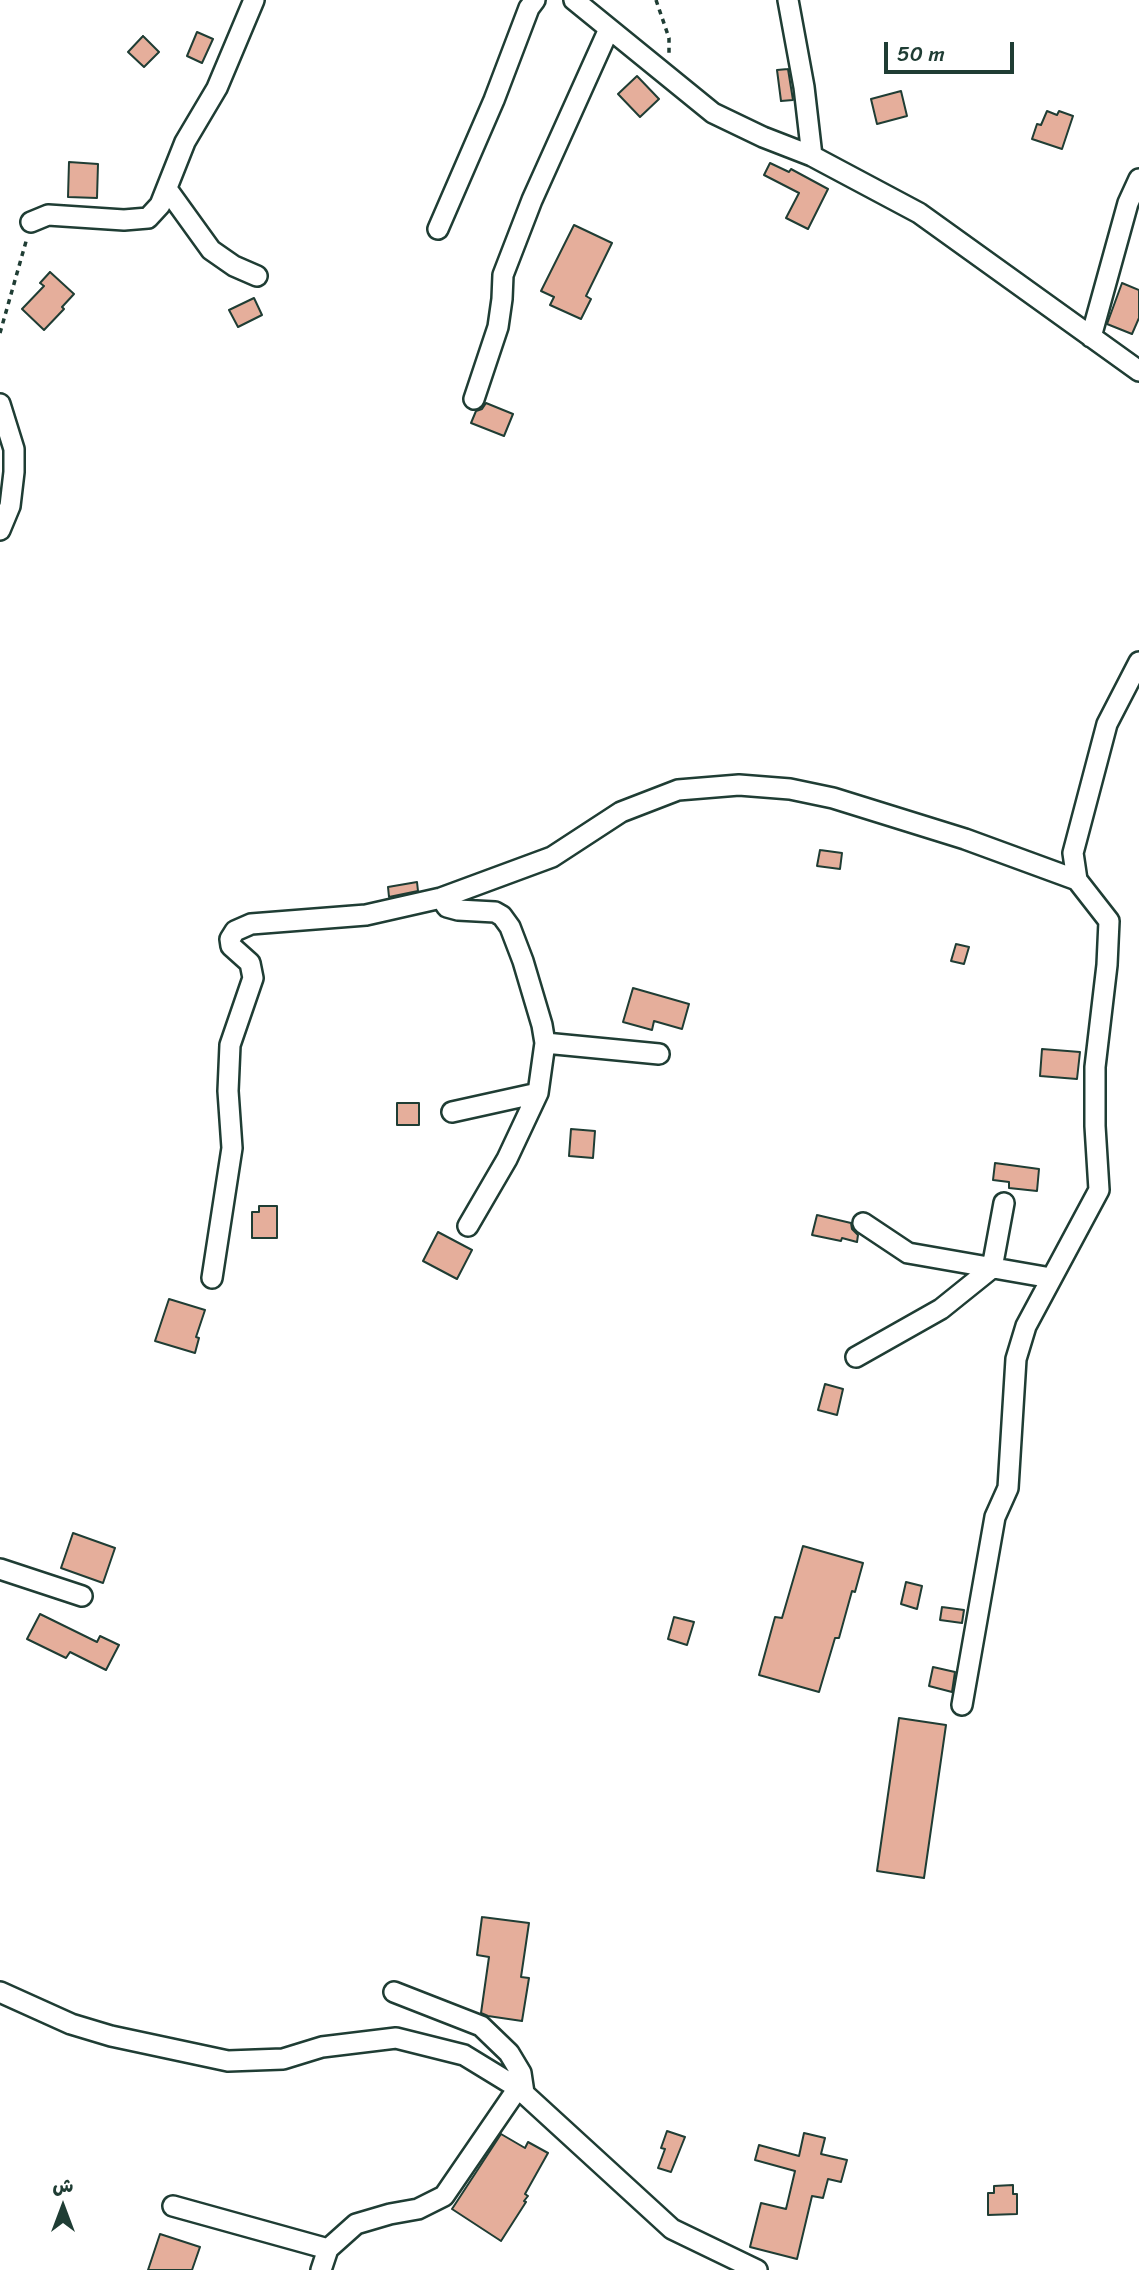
<!DOCTYPE html>
<meta charset="utf-8">
<style>
body{margin:0}
#map{position:relative;width:1139px;height:2270px;overflow:hidden;background:#fff;font-family:Sriracha,"Playpen Sans Arabic",sans-serif}
canvas{display:block}
.north{position:absolute;left:28px;top:2172px;width:70px;height:70px;-webkit-text-stroke:5px #fff;paint-order:stroke;rotate:0deg;font-size:19px;font-weight:700;line-height:28px;text-align:center;color:#1f3d34}
.north::after{content:'';display:block;margin:auto;width:24px;height:32px;background:#1f3d34;clip-path:polygon(50% 0,100% 100%,50% 72%,0 100%)}
.scale{position:absolute;left:884px;top:42px;width:130px;height:32px;box-sizing:border-box;border:4px solid #1f3d34;border-top:0;padding-left:9px;font-size:21px;line-height:24px;white-space:nowrap;color:#1f3d34;-webkit-text-stroke:5px #fff;paint-order:stroke}
</style>
<div id="map">
<canvas width="1139" height="2270"></canvas>
<div class="north">ش</div>
<div class="scale">50 m</div>
</div>
<script>
const context = document.querySelector('canvas').getContext('2d');
context.lineJoin = 'round';
function fillPath(path, color) { context.fillStyle = color; context.fill(path, 'evenodd'); }
const shape = rows => new Path2D(rows.map(r => 'M' + r).join(''));
function stroke(path, color, width, dash) { context.strokeStyle = color; context.lineWidth = width; context.lineCap = dash ? 'butt' : 'round'; context.setLineDash(dash || []); context.stroke(path); }
const building = shape([
 [197,32,213,39,202,63,187,56,197,32],
 [143,36,159,52,144,67,128,52,143,36],
 [788,69,793,100,781,101,777,70,788,69],
 [637,76,659,99,640,117,618,94,637,76],
 [901,91,907,116,877,124,871,99,901,91],
 [1047,111,1057,115,1059,111,1073,116,1062,149,1032,139,1037,124,1041,125,1047,111],
 [69,162,98,164,97,198,68,197,69,162],
 [770,163,789,172,791,169,828,189,808,229,786,218,799,193,764,175,770,163],
 [574,225,612,243,586,296,591,299,581,319,550,305,554,297,541,291,574,225],
 [50,272,74,294,62,307,64,309,44,330,22,309,44,286,40,283,50,272],
 [1122,283,1139,290,1139,318,1132,334,1107,324,1122,283],
 [254,298,262,315,238,327,229,310,254,298],
 [486,403,513,414,504,436,471,423,476,411,482,409,486,403],
 [820,850,842,853,840,869,817,866,820,850],
 [417,882,418,891,389,897,388,887,417,882],
 [956,944,969,947,964,964,951,961,956,944],
 [633,988,689,1004,682,1029,654,1021,652,1030,623,1022,633,988],
 [1042,1049,1080,1052,1077,1079,1040,1076,1042,1049],
 [397,1103,419,1103,419,1125,397,1125,397,1103],
 [571,1129,595,1131,593,1158,569,1156,571,1129],
 [995,1163,1039,1169,1037,1191,1009,1188,1009,1182,993,1180,995,1163],
 [259,1206,277,1206,277,1238,252,1238,252,1212,259,1212,259,1206],
 [817,1215,851,1223,852,1229,858,1235,857,1242,842,1238,841,1241,812,1235,817,1215],
 [438,1232,472,1250,457,1279,423,1261,438,1232],
 [169,1299,205,1310,196,1337,199,1338,195,1353,155,1341,169,1299],
 [825,1384,843,1389,837,1415,818,1410,825,1384],
 [73,1533,115,1548,103,1583,61,1568,73,1533],
 [803,1546,863,1563,855,1592,852,1591,839,1638,835,1638,819,1692,759,1675,775,1617,782,1618,803,1546],
 [906,1582,922,1586,917,1609,901,1604,906,1582],
 [942,1607,964,1610,962,1623,940,1620,942,1607],
 [40,1614,97,1642,100,1636,119,1645,106,1670,70,1652,66,1658,27,1639,40,1614],
 [674,1617,694,1622,687,1645,668,1639,674,1617],
 [933,1667,955,1672,952,1692,929,1686,933,1667],
 [899,1718,946,1725,924,1878,877,1871,899,1718],
 [482,1917,529,1923,521,1977,529,1978,522,2021,488,2016,481,2013,489,1957,477,1955,482,1917],
 [667,2131,685,2137,671,2172,658,2168,665,2149,661,2148,667,2131],
 [804,2133,825,2138,821,2154,847,2160,841,2182,828,2179,823,2198,812,2196,797,2259,750,2247,761,2203,786,2209,795,2171,755,2160,759,2145,799,2156,804,2133],
 [501,2134,525,2148,528,2142,548,2153,525,2194,528,2196,524,2201,526,2202,501,2241,452,2209,501,2134],
 [1013,2185,1013,2194,1017,2194,1017,2214,988,2215,988,2193,994,2193,994,2186,1013,2185],
 [160,2234,200,2247,192,2270,148,2270,160,2234]
]);
const path = shape([
 [656,0,669,38,669,55],
 [0,333,27,238]
]);
const street = shape([
 [574,0,713,113,763,137,812,156,919,213,1139,371],
 [788,0,804,87,812,156],
 [167,189,211,250,234,266,257,276],
 [31,222,48,215,124,220,148,218,160,205,185,142,217,88,254,0],
 [438,229,494,100,529,8,535,0],
 [1091,337,1128,203,1139,179],
 [474,399,498,327,502,299,503,275,532,200,609,29],
 [0,404,14,449,14,472,10,506,0,530],
 [441,898,447,907,458,910,495,912,502,916,510,927,523,961,542,1025,545,1043,538,1093,507,1159,468,1226],
 [545,1043,659,1054],
 [452,1112,538,1093],
 [863,1223,908,1253,1051,1278],
 [212,1278,232,1148,228,1091,230,1045,253,978,250,963,231,946,230,939,235,931,251,924,366,915,441,898,552,857,621,812,678,790,739,785,790,789,833,798,965,839,1077,880],
 [856,1357,941,1309,992,1268,1004,1203],
 [0,1569,82,1596],
 [962,1705,995,1517,1008,1488,1016,1359,1026,1326,1099,1190,1095,1126,1095,1067,1107,965,1109,921,1077,880,1073,853,1107,724,1139,662],
 [0,1992,71,2024,111,2036,228,2061,283,2059,322,2047,396,2038,464,2055,518,2088,672,2229,757,2270],
 [394,1992,481,2026,509,2053,521,2073,524,2093],
 [173,2206,328,2249],
 [321,2270,328,2249,356,2224,390,2214,418,2209,444,2196,518,2088]
]);
fillPath(building, '#e5ae9b');
stroke(building, '#1f3d34', 2);
stroke(street, '#1f3d34', 24);
stroke(path, '#1f3d34', 3.5, [5, 5]);
stroke(street, '#fff', 19);
</script>
